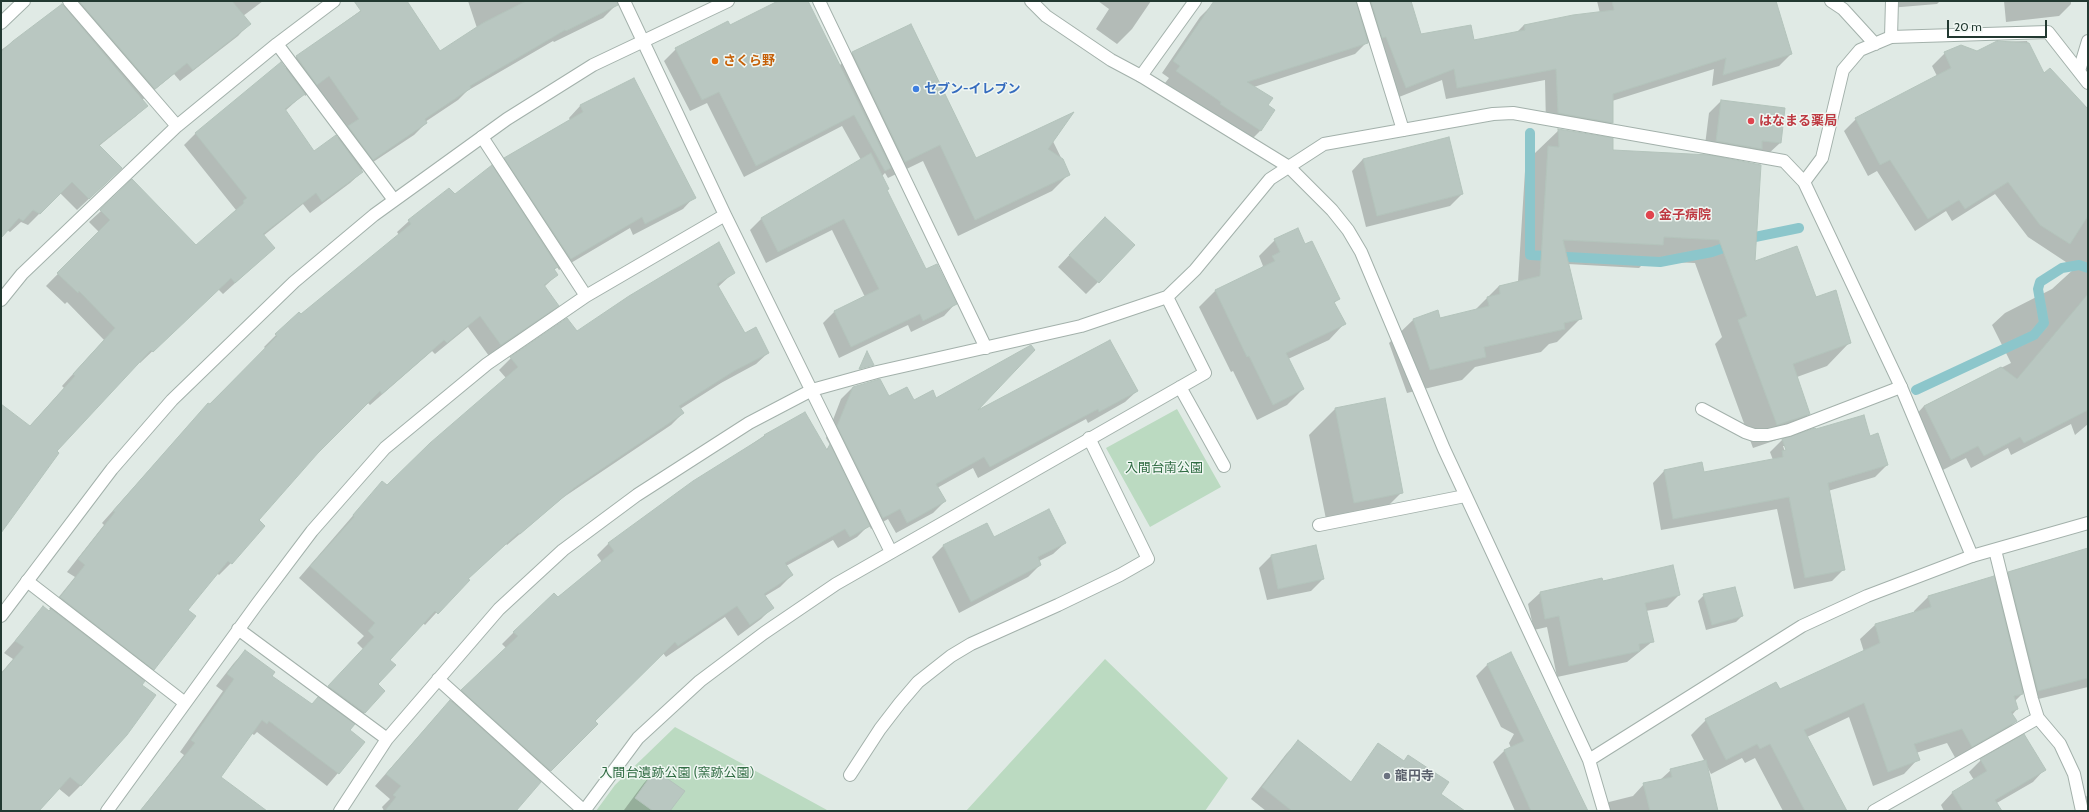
<!DOCTYPE html>
<meta charset="utf-8">
<style>
body{margin:0}
#map{position:relative;width:2089px;height:812px;overflow:hidden;background:#e0eae5;font-family:Cabin,sans-serif}
canvas{display:block}
.frame{position:absolute;inset:0;border:2px solid #223931;pointer-events:none}
.scale{position:absolute;left:1947px;top:20px;width:100px;height:18px;box-sizing:border-box;border:2px solid #223931;border-top:0;padding-left:5px;font-size:12px;line-height:14px;white-space:nowrap;color:#223931;-webkit-text-stroke:3px #f0f7f3;paint-order:stroke}
</style>
<div id="map">
<canvas width="2089" height="812"></canvas>
<div class="frame"></div>
<div class="scale">20 m</div>
</div>
<script>
const context = document.querySelector('canvas').getContext('2d');
context.lineJoin = 'round';
function fillPath(path, color) { context.fillStyle = color; context.fill(path, 'evenodd'); }
const shape = rows => new Path2D(rows.map(r => 'M' + r).join(''));
function stroke(path, color, width, dash) { context.strokeStyle = color; context.lineWidth = width; context.lineCap = dash ? 'butt' : 'round'; context.setLineDash(dash || []); context.stroke(path); }
function write(font, color, halo, rows, align = 'center') {
  context.font = font + ' Cabin,"Noto Sans JP",sans-serif'; context.lineWidth = 3; context.setLineDash([]); context.textBaseline = 'middle'; context.strokeStyle = halo; context.fillStyle = color; for (const [text, x, y, turn = 0] of rows) {
    context.save(); context.translate(x, y); context.rotate((+turn || 0) * Math.PI / 180); context.textAlign = isNaN(turn) ? turn : align; if (halo) context.strokeText(text, 0, 0); context.fillText(text, 0, 0); context.restore();
  }
}
const green = shape([
 [1177,409,1221,487,1150,527,1106,448],
 [1105,659,1228,778,1205,811,966,811],
 [675,727,827,810,827,811,596,811,615,785]
]);
const shadow = shape([
 [70,1,263,1,243,16,249,24,238,36,180,81,174,74,142,100,147,106,135,117,99,146,109,180,77,210,60,193,28,225,21,222,10,232,7,230,1,237,1,50],
 [374,1,406,1,439,52,477,28,468,1,613,1,615,6,603,18,554,42,553,41,467,91,458,100,425,122,426,123,414,135,361,170,362,172,350,183,310,213,303,204,263,236,274,248,223,294,218,289,140,363,139,362,55,451,1,532,1,405,29,427,64,388,62,386,104,340,67,302,65,304,46,286,99,232,89,222,101,211,196,246,236,210,184,145,195,134,281,64,285,69,296,57],
 [317,87,346,129,337,139,314,153,285,111,304,94,305,96],
 [781,1,807,1,839,66,852,53,976,160,1046,127,1069,174,1052,191,958,236,923,161,888,178,885,173,882,176,886,191,925,270,955,304,944,316,911,332,908,325,839,358,823,323,834,312,865,297,832,230,766,263,750,230,762,218,861,160,842,126,744,177,707,103,690,111,664,61,676,49,730,26],
 [1098,1,1151,1,1132,29,1117,44,1096,29,1109,9],
 [1251,1,1410,1,1420,36,1473,41,1517,32,1524,25,1600,13,1597,1,1760,1,1791,54,1779,66,1712,86,1714,69,1612,101,1612,123,1600,134,1546,125,1545,80,1446,99,1442,80,1394,99,1375,48,1371,49,1368,41,1355,54,1254,87,1267,105,1274,110,1260,131,1249,142,1165,83,1169,78,1162,73,1200,17,1211,6],
 [1888,1,1940,1,1937,4,1889,8],
 [2004,1,2071,1,2071,4,2059,16,2006,22],
 [2027,41,2043,75,2088,110,2088,424,2075,435,2071,424,2011,455,2008,448,1971,468,1966,458,1939,472,1912,419,1924,406,2011,363,1992,325,2005,313,2052,289,2075,268,2028,237,1995,194,1952,221,1946,211,1915,231,1877,171,1868,176,1844,131,1856,119,1937,76,1932,66,1945,53,1977,52,1997,42],
 [634,80,694,197,683,209,633,235,630,228,559,270,557,267,554,270,557,275,544,287,557,306,546,317,489,356,468,327,435,354,432,351,370,405,367,402,317,453,257,520,231,563,219,575,217,573,187,610,153,669,142,680,126,734,80,786,69,797,58,788,37,811,1,811,1,673,13,659,4,653,44,608,49,612,51,610,49,609,75,577,67,572,104,525,102,523,197,416,266,349,264,347,276,335,399,235,397,232,409,221,454,196,493,170,505,158,570,120,569,118,580,106],
 [1721,101,1780,143,1768,154,1704,153,1709,113],
 [1559,130,1612,151,1754,263,1816,298,1850,342,1827,366,1797,377,1809,414,1782,440,1869,437,1887,465,1875,477,1828,491,1844,569,1832,581,1794,589,1777,509,1661,530,1653,483,1664,471,1703,473,1773,460,1770,452,1785,437,1753,448,1715,344,1722,337,1695,263,1646,261,1639,268,1568,264,1581,318,1557,342,1549,344,1541,352,1475,367,1462,380,1407,393,1389,343,1413,320,1437,311,1440,319,1475,310,1499,286,1518,282,1525,171,1535,161,1535,153],
 [1783,446,1785,446,1788,455,1786,455],
 [1363,159,1462,194,1450,206,1366,227,1352,171],
 [1093,230,1098,282,1086,294,1058,267],
 [1275,240,1339,299,1334,303,1344,324,1329,340,1288,359,1303,389,1287,405,1257,420,1233,371,1231,372,1199,307,1215,291,1259,270,1263,266,1259,256],
 [733,273,718,287,744,335,768,353,756,364,721,383,680,409,683,413,671,425,561,499,507,545,506,544,467,579,425,625,423,623,389,660,377,684,384,691,348,730,364,742,327,786,257,732,254,735,251,733,220,777,265,811,140,811,184,755,180,752,223,691,216,686,234,663,245,651,271,676,312,705,363,649,357,643,364,636,299,578,382,482,387,487,506,378,499,370,511,358],
 [853,387,888,398,914,401,936,399,974,413,1137,391,1125,402,1088,423,1086,419,978,478,973,468,937,488,945,501,933,513,896,533,888,519,871,529,869,525,857,537,838,548,833,540,786,566,792,575,780,587,765,596,773,607,761,619,738,636,725,617,666,657,663,653,593,721,596,724,539,782,515,811,384,811,382,807,390,799,375,786,439,713,506,648,502,644,514,632,602,562,597,555,608,544,765,435,826,450,830,445,826,438,841,399],
 [1336,408,1402,492,1375,519,1328,529,1309,435],
 [993,538,1065,543,1053,554,1039,561,1040,565,1028,577,959,613,932,557,944,545],
 [1316,546,1323,579,1311,591,1267,600,1259,568,1271,556],
 [2088,549,2088,687,2026,702,2024,692,2015,701,2017,709,2012,715,2016,721,2001,736,1957,761,1947,743,1916,753,1918,759,1904,774,1873,786,1849,717,1807,737,1845,811,1783,811,1755,758,1745,763,1742,758,1711,774,1706,764,1717,811,1600,811,1609,802,1633,796,1644,784,1660,780,1671,770,1705,762,1691,735,1706,720,1780,690,1864,652,1860,639,1875,625,1914,613,1914,611,1928,597,1995,586,2009,572],
 [1601,580,1602,582,1679,595,1667,607,1646,611,1653,641,1627,662,1557,677,1547,627,1534,630,1528,604,1540,593],
 [1704,595,1742,616,1736,622,1706,630,1698,601],
 [1510,654,1587,811,1515,811,1493,762,1504,751,1511,748,1509,743,1514,734,1501,727,1476,676,1487,665],
 [2024,736,2044,770,2033,782,1983,811,1944,811,1941,805,1952,793,1974,780,1969,772,1981,760],
 [1298,742,1292,811,1266,811,1251,799,1287,753],
 [655,771,669,811,624,810,644,783],
 [2088,795,2088,811,2083,811,2081,801]
]);
const stream = shape([
 [1530,133,1530,255,1660,262,1712,252,1755,237,1799,228],
 [1916,390,2034,335,2044,323,2038,289,2040,282,2062,268,2079,265,2088,268]
]);
const building = shape([
 [79,1,232,1,251,24,193,70,187,63,155,89,79,1],
 [354,1,407,1,440,51,483,23,526,1,617,1,618,5,566,31,565,30,470,86,471,88,425,119,427,123,373,160,348,126,359,119,329,76,317,85,296,56,361,11,354,1],
 [778,1,808,1,891,168,885,171,854,115,756,166,719,92,702,100,675,48,728,21,730,25,778,1],
 [1214,1,1356,1,1368,43,1247,82,1273,98,1268,105,1275,110,1261,131,1220,104,1221,102,1176,71,1180,66,1173,61,1214,1],
 [1371,1,1411,1,1421,34,1471,25,1474,40,1525,30,1524,25,1573,15,1614,10,1612,1,1776,1,1792,54,1723,75,1726,58,1613,94,1613,123,1558,113,1556,69,1457,88,1454,69,1406,88,1386,37,1382,38,1371,1],
 [62,4,148,106,99,145,122,168,89,199,72,182,40,214,33,210,23,221,19,218,1,238,1,52,13,41,62,4],
 [911,24,976,158,1074,112,1048,149,1063,159,1070,175,975,220,940,145,905,162,852,52,911,24],
 [1997,41,2029,43,2044,73,2050,68,2088,109,2088,216,2070,244,2040,225,2008,182,1965,209,1959,200,1928,219,1890,160,1880,165,1855,118,1951,68,1944,52,1961,45,1977,51,1997,41],
 [281,62,305,94,285,109,314,151,336,135,363,172,322,202,316,193,263,234,275,248,235,283,231,278,153,352,151,350,57,451,59,453,1,533,1,404,30,426,75,376,73,374,115,328,79,291,78,293,57,273,110,220,100,210,132,179,196,245,244,203,243,201,247,198,195,133,281,62],
 [634,78,696,198,645,224,642,217,571,259,504,158,583,112,580,105,634,78],
 [1721,100,1785,108,1781,143,1762,141,1762,149,1716,141,1721,100],
 [1558,129,1613,138,1613,150,1710,155,1761,165,1755,261,1797,246,1816,297,1836,290,1851,343,1793,364,1810,414,1777,425,1738,320,1747,316,1719,240,1664,237,1663,245,1563,240,1582,319,1564,323,1565,329,1484,347,1486,357,1430,370,1413,319,1438,310,1440,318,1489,306,1487,297,1500,294,1499,286,1540,276,1548,146,1559,147,1558,129],
 [1449,137,1463,194,1377,216,1363,159,1449,137],
 [871,153,889,189,887,190,926,269,937,264,957,304,923,321,920,314,851,347,834,311,879,289,844,219,778,252,761,218,871,153],
 [492,165,558,267,554,269,558,275,544,285,559,306,501,345,480,316,447,343,444,340,382,394,380,391,318,453,259,520,265,526,232,564,228,561,188,610,196,616,154,670,60,597,85,565,78,559,115,512,113,511,208,403,210,404,277,336,275,334,299,312,301,314,411,224,408,220,449,188,455,194,492,165],
 [1105,217,1135,245,1099,283,1069,255,1105,217],
 [1298,228,1305,244,1312,241,1340,299,1334,302,1346,324,1286,353,1304,389,1273,405,1249,356,1247,357,1215,290,1275,261,1272,256,1280,252,1274,239,1298,228],
 [719,242,735,273,717,284,745,333,756,327,769,353,734,371,679,406,684,413,574,488,520,534,518,533,468,579,470,580,438,614,435,611,390,660,396,665,378,684,385,691,365,713,328,686,374,637,368,631,375,623,310,566,354,517,353,515,382,481,387,485,430,443,518,367,510,357,567,318,577,331,629,296,719,242],
 [2088,294,2088,410,2024,443,2020,437,1984,456,1978,446,1951,460,1924,406,2001,367,2017,379,2088,294],
 [1110,340,1138,391,1099,412,1098,409,990,467,984,457,936,484,946,501,907,523,900,509,883,518,837,426,853,387,880,379,889,396,907,387,914,400,933,390,936,398,1031,345,1035,350,978,410,1110,340],
 [867,351,874,365,859,369,867,351],
 [1385,398,1403,493,1354,503,1335,408,1385,398],
 [805,412,827,450,830,444,870,526,850,537,845,529,785,563,793,575,764,594,774,608,750,625,737,606,678,646,675,642,595,721,598,724,551,771,461,690,518,636,513,632,554,593,558,597,614,551,608,543,693,481,765,436,764,435,805,412],
 [1864,415,1870,436,1878,433,1888,465,1828,483,1845,570,1805,578,1789,497,1673,519,1664,470,1702,462,1704,472,1783,457,1782,451,1786,450,1782,439,1815,428,1816,429,1864,415],
 [1049,509,1066,543,1038,557,1041,565,971,602,943,545,987,523,994,537,1049,509],
 [1316,545,1324,579,1278,589,1271,555,1316,545],
 [2088,548,2088,678,2038,691,2008,572,2088,548],
 [1673,565,1680,595,1645,603,1654,642,1639,644,1640,651,1569,666,1559,616,1545,619,1540,592,1602,578,1603,581,1673,565],
 [1994,576,2023,694,2014,696,2018,709,2011,712,2017,721,1972,747,1962,729,1914,744,1920,760,1888,772,1864,703,1804,730,1847,811,1805,811,1770,744,1760,749,1757,744,1726,760,1705,719,1776,682,1780,689,1880,643,1875,624,1931,607,1928,596,1994,576],
 [1735,587,1743,616,1712,625,1703,594,1735,587],
 [43,606,49,611,51,609,145,681,142,685,156,695,127,735,81,786,70,777,39,811,1,811,1,674,24,647,15,641,43,606],
 [245,650,275,672,272,676,312,704,318,697,355,724,350,730,365,742,339,774,269,721,267,724,262,720,221,777,267,811,140,811,195,743,191,740,234,679,227,674,245,650],
 [1511,652,1554,741,1588,811,1531,811,1504,750,1524,741,1487,664,1511,652],
 [450,700,541,782,516,811,385,811,396,797,393,795,401,786,386,774,450,700],
 [2024,734,2046,770,1995,800,2002,811,1963,811,1952,792,1987,771,1980,759,2024,734],
 [1298,740,1351,782,1378,743,1404,761,1408,755,1449,782,1441,794,1465,811,1292,811,1262,787,1298,740],
 [1706,760,1718,811,1650,811,1643,783,1672,777,1670,769,1706,760],
 [655,770,685,791,670,811,653,811,635,798,655,770]
]);
const service = shape([
 [1363,1,1403,130],
 [1891,37,1892,1],
 [2079,71,2088,41],
 [1141,76,1195,1],
 [1702,409,1745,432,1754,435,1768,435,1789,430,1901,387],
 [850,775,880,729,900,703,918,682,951,656,971,644,1058,605,1120,575,1148,559,1089,438]
]);
const minor = shape([
 [69,1,177,126],
 [624,1,725,215,891,552],
 [819,1,986,348],
 [1831,1,1843,9,1875,44],
 [1,23,24,1],
 [277,44,394,200],
 [482,137,586,296],
 [1804,182,1822,158,1843,70,1860,50,1891,37,2048,32,2088,83],
 [1,300,22,274,177,126,277,44,334,1],
 [1180,387,1224,466],
 [1319,525,1465,496],
 [1995,550,2032,699,2038,718,2060,744,2074,774,2082,811],
 [27,581,185,703],
 [238,629,387,739],
 [438,679,584,811],
 [107,811,257,604,312,531,385,448,487,364,586,296,725,215],
 [340,811,387,739,499,609,563,550,637,495,749,423,812,390,877,372,1081,326,1167,297,1195,270,1270,179,1324,144,1493,114,1513,113,1784,161,1804,182,1901,387,1972,556],
 [584,811,638,738,700,681,764,633,836,584,1205,373,1167,297],
 [1874,811,2038,718]
]);
const tertiary = shape([
 [1031,1,1046,16,1111,60,1141,76,1289,167,1332,210,1348,230,1361,252,1444,449,1589,760,1604,811],
 [1,616,112,469,172,400,294,282,374,215,507,119,593,65,728,1],
 [1589,760,1802,626,1867,596,1972,556,2088,523]
]);
const markers = [
 [715,61,4,"#e8710a"],
 [916,89,4,"#3f7fe0"],
 [1751,121,4,"#e0444e"],
 [1650,215,5,"#e0444e"],
 [1387,776,4,"#6b7280"]
];
const foodNames = [
 ["さくら野",723,61]
];
const shopNames = [
 ["セブン-イレブン",924,89]
];
const healthNames = [
 ["はなまる薬局",1759,121],
 ["金子病院",1659,215]
];
const parkNames = [
 ["入間台南公園",1164,468],
 ["入間台遺跡公園 (窯跡公園）",681,773]
];
const worshipNames = [
 ["龍円寺",1395,776]
];
fillPath(green, '#bbdac1');
fillPath(shadow, '#0003');
stroke(stream, '#8cc6cb', 10);
fillPath(building, '#b9c7c1');
stroke(building, '#b3c3bb', 1);
stroke(service, '#a3b1ab', 14);
stroke(minor, '#a3b1ab', 14);
stroke(tertiary, '#a3b1ab', 14);
stroke(service, '#fff', 12);
stroke(minor, '#fff', 12);
stroke(tertiary, '#fff', 12);
for (const [x, y, r, color] of markers) { const dot = new Path2D(); dot.arc(x, y, r, 0, 2 * Math.PI); context.fillStyle = color; context.fill(dot); stroke(dot, '#f0f7f3', 1.5); }
write('bold 13px', '#c56008', '#f0f7f3', foodNames, 'left');
write('bold 13px', '#366cbe', '#f0f7f3', shopNames, 'left');
write('bold 13px', '#be3a42', '#f0f7f3', healthNames, 'left');
write('13px', '#306c43', '#f0f7f3', parkNames);
write('bold 13px', '#5b616d', '#f0f7f3', worshipNames, 'left');
</script>
